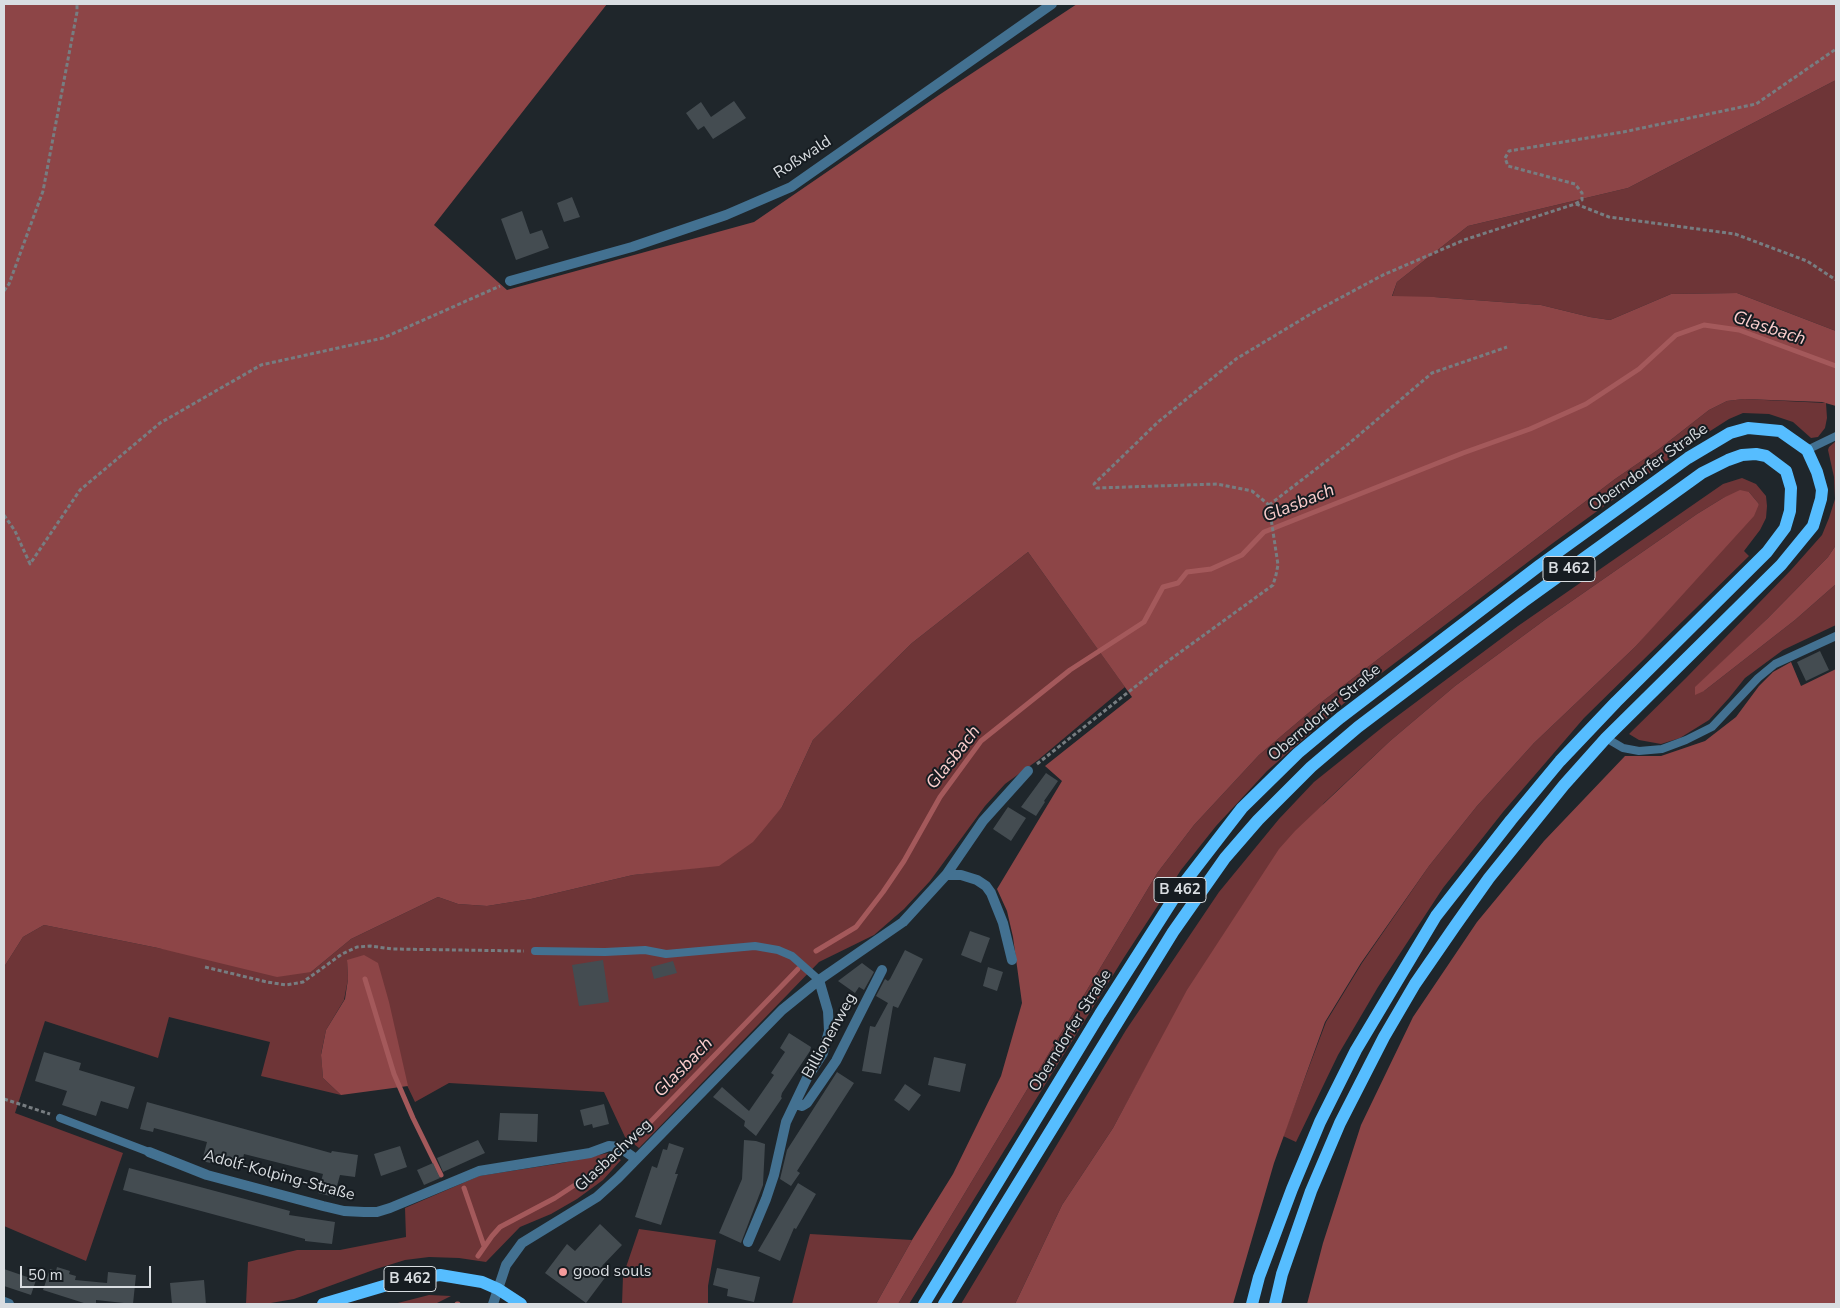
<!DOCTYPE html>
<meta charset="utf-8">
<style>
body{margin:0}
#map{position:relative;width:1840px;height:1308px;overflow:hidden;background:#1f262b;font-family:"Nunito Sans",sans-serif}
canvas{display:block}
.frame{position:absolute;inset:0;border:5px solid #d9dde1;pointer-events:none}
.scale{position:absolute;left:20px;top:1266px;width:131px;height:22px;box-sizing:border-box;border:2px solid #d9dde1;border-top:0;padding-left:6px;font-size:15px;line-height:18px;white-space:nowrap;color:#d9dde1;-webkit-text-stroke:4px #161c21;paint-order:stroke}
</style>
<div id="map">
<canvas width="1840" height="1308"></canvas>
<div class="frame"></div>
<div class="scale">50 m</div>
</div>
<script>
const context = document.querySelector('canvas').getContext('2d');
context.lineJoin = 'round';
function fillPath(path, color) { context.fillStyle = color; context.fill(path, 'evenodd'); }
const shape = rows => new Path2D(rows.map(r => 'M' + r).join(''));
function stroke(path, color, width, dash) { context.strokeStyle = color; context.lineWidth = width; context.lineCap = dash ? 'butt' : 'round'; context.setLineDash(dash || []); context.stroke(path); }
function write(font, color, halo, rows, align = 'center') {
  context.font = font + ' "Nunito Sans",sans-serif'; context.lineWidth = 4; context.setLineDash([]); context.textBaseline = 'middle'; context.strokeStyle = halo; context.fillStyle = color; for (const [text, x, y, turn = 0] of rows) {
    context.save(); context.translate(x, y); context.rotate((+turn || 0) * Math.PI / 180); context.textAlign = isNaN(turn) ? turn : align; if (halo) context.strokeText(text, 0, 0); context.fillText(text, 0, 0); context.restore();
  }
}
const green = shape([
 [1836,80,1836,331,1737,293,1671,294,1610,320,1590,317,1541,305,1434,297,1392,297,1397,282,1468,226,1628,188],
 [1744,399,1826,403,1827,418,1825,428,1818,437,1811,438,1793,422,1769,414,1743,413,1729,419,1693,442,1553,543,1358,691,1267,771,1216,826,1181,870,1123,959,909,1304,898,1304,1158,872,1194,825,1259,755,1319,704,1615,479,1659,449,1709,410,1727,401],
 [1836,441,1836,545,1828,557,1768,618,1696,687,1704,691,1795,620,1836,584,1836,625,1783,650,1745,678,1729,698,1709,720,1680,738,1661,744,1639,740,1629,734,1686,678,1791,570,1822,535,1829,518,1835,499,1834,477,1828,450,1829,447],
 [1742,478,1756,484,1766,496,1767,506,1766,518,1760,530,1744,551,1749,556,1584,718,1503,812,1443,888,1378,987,1338,1055,1296,1142,1283,1136,1326,1022,1362,963,1429,866,1477,806,1534,743,1635,647,1759,504,1749,492,1723,498,1697,514,1546,619,1455,686,1390,741,1324,803,1149,1062,1113,1128,1062,1205,1015,1304,961,1304,1126,1030,1219,892,1279,819,1314,782,1384,726,1518,626,1723,484],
 [1028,552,1125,687,1038,760,1005,784,985,806,930,881,904,909,874,935,819,962,639,1148,625,1137,604,1092,449,1083,415,1102,347,960,348,979,344,1000,326,1030,321,1054,323,1078,341,1095,261,1076,270,1042,169,1017,158,1058,45,1021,15,1113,123,1153,86,1261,4,1226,4,967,23,937,44,925,158,948,311,972,351,939,438,897,458,904,487,906,531,899,633,875,719,865,782,807,813,740,912,643],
 [608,1153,621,1160,603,1180,577,1199,551,1214,520,1227,486,1262,459,1258,429,1257,405,1260,376,1269,294,1299,265,1304,246,1304,248,1262,297,1250,340,1250,406,1237,405,1208,479,1176,562,1163],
 [639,1229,716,1240,708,1286,708,1304,622,1304,623,1276],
 [810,1234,912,1240,876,1304,792,1304],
 [429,1295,451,1296,435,1304,394,1304]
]);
const forest = shape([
 [4,4,607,4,434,225,507,290,754,222,939,95,1077,4,1836,4,1836,80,1628,188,1468,226,1397,282,1392,296,1434,297,1541,305,1590,317,1610,320,1671,294,1737,293,1836,331,1836,406,1822,402,1744,399,1727,401,1709,410,1659,449,1615,479,1319,704,1259,755,1194,825,1158,872,898,1304,876,1304,912,1240,953,1174,1001,1076,1022,1003,1013,937,1007,911,997,889,1062,781,1045,766,1132,697,1028,552,912,643,813,740,782,807,753,842,719,866,633,875,531,899,487,906,458,904,438,897,351,939,311,972,277,977,158,948,44,925,23,937,4,967],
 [1740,490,1749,492,1759,504,1754,516,1635,647,1534,743,1477,806,1429,866,1361,963,1325,1022,1274,1163,1233,1304,1015,1304,1062,1205,1113,1128,1187,990,1279,849,1295,831,1390,741,1455,686,1546,619,1697,514,1723,498],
 [1836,545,1836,584,1795,620,1704,691,1695,695,1695,687,1768,618,1828,557],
 [1791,662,1801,686,1836,669,1836,1304,1307,1304,1323,1243,1361,1125,1413,1017,1477,922,1544,841,1625,756,1661,756,1705,741,1736,717,1759,686,1773,672],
 [364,955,378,963,389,1002,408,1086,341,1095,323,1078,321,1055,326,1030,345,999,348,979,347,960]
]);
const stream = shape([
 [816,951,856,927,883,892,904,861,940,797,981,741,1070,670,1144,622,1163,587,1178,583,1187,572,1211,569,1242,555,1264,532,1463,453,1530,429,1586,404,1639,369,1676,335,1704,325,1739,330,1836,366],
 [365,979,394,1074,413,1118,441,1175],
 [631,1142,798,969],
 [464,1188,484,1246],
 [478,1256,492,1236,500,1227,555,1198,616,1158],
 [457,1304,458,1304]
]);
const building = shape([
 [734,101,746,118,713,139,704,126,698,130,686,113,701,102,711,117],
 [572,197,580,217,564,222,557,203],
 [522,211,530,234,542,230,549,248,516,260,501,219],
 [1820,651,1829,670,1806,681,1797,662],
 [1046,773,1058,781,1044,801,1045,802,1036,816,1021,807],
 [1008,807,1026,818,1011,841,993,829],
 [970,931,990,938,981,963,961,955],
 [905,950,923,959,898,1008,893,1006,881,1074,862,1071,870,1026,875,1027,888,1003,876,996,885,979,888,981,890,979],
 [603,960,609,1002,579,1006,572,965],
 [673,961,677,973,654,979,651,967],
 [862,963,874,972,864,990,859,987,855,993,838,981],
 [988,967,1003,972,997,991,983,986],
 [789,1033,811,1047,810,1051,782,1093,781,1097,782,1098,756,1136,744,1126,745,1121,713,1097,722,1087,749,1111,774,1075,771,1073,785,1052,780,1048],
 [44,1052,81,1063,79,1070,135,1087,128,1109,101,1101,96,1116,62,1105,67,1091,35,1081],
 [934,1057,966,1064,960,1092,928,1085],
 [837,1072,854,1083,797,1171,800,1173,791,1186,780,1179,787,1150],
 [905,1084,921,1095,909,1111,894,1100],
 [147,1102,331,1153,332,1151,358,1155,355,1177,340,1175,334,1197,318,1193,323,1174,244,1154,240,1170,202,1161,207,1142,154,1128,153,1132,140,1129],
 [604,1104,609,1124,593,1128,592,1124,584,1126,580,1110],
 [500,1113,538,1114,537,1142,498,1140],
 [478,1140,485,1153,443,1172,437,1158],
 [744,1140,756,1141,765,1144,763,1185,741,1243,719,1233,742,1179],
 [669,1143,684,1148,675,1174,678,1174,661,1225,635,1217,652,1166,657,1168,663,1149,667,1150],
 [400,1146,407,1167,381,1176,374,1154],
 [433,1163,440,1178,424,1185,417,1170],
 [129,1168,290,1211,289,1215,335,1222,332,1244,305,1241,305,1239,123,1190],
 [798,1183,816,1194,796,1229,794,1228,780,1261,758,1251],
 [600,1224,622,1245,602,1266,610,1271,586,1303,545,1273,567,1244,575,1251],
 [57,1267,70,1271,69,1274,76,1276,75,1280,107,1283,108,1272,136,1275,133,1304,96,1300,96,1304,87,1304,43,1290,50,1269,56,1271],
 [717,1268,760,1277,754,1302,727,1296,728,1289,713,1285],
 [4,1269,36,1280,31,1295,4,1286],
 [204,1280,206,1304,172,1304,170,1283]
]);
const path = shape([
 [1576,204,1609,217,1735,234,1807,261,1836,280],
 [4,291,9,284,43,191,77,12,77,4],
 [1269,505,1346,446,1432,373,1507,347],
 [4,515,15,531,30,564,80,490,160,423,261,365,383,338,500,286],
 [1037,764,1164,664,1273,585,1276,575,1278,565,1269,505,1252,491,1217,484,1097,488,1094,484,1158,422,1236,359,1314,312,1383,275,1464,240,1575,204,1582,200,1582,193,1575,184,1508,166,1505,158,1509,151,1623,132,1756,104,1836,49],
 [205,967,267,982,286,985,303,982,342,954,357,947,370,946,392,949,524,951],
 [4,1099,50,1114]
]);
const service = shape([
 [1807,450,1836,436],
 [1606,738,1623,748,1639,751,1662,749,1686,740,1712,727,1758,678,1775,664,1836,636],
 [535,951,605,952,645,950,666,954,755,946,778,950,792,956,819,980],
 [60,1118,149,1152]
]);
const minor = shape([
 [510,281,632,247,726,215,791,187,1052,4],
 [946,875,961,875,977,880,986,886,991,893,1003,923,1012,960],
 [795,1104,802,1106,807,1103,836,1061,882,970],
 [149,1152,207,1175,323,1206,344,1211,364,1212,377,1212,390,1208,479,1171,590,1153,609,1146,619,1147,636,1159],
 [748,1242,766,1199,774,1175,786,1122,807,1078,823,1053,829,1031,828,1011,819,980],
 [4,1302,9,1304],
 [493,1304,506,1265,522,1243,597,1197,618,1178,782,1010,819,980,903,922,946,875,983,821,1028,771]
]);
const primary = shape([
 [323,1304,404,1280,440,1275,482,1282,498,1289,521,1304],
 [924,1304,1100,1014,1181,887,1242,808,1298,753,1340,718,1540,565,1688,458,1730,433,1748,428,1780,431,1807,450,1817,472,1822,490,1821,499,1813,526,1781,565,1606,738,1564,785,1489,878,1455,926,1415,984,1384,1037,1340,1123,1311,1191,1282,1274,1275,1304],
 [944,1304,1173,932,1225,858,1258,820,1311,767,1358,727,1523,602,1702,473,1728,460,1742,455,1756,454,1766,456,1786,471,1791,488,1790,511,1785,528,1767,552,1616,702,1560,761,1511,820,1436,916,1356,1050,1320,1122,1292,1189,1259,1277,1252,1304]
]);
const markers = [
 [563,1272,5,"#f59b9b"]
];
const shields = [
 [1569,569,52],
 [1180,890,52],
 [410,1279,52]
];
const shieldNames = [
 ["B 462",1569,569],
 ["B 462",1180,890],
 ["B 462",410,1279]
];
const streetNames = [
 ["Roßwald",803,158,-33],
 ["Oberndorfer Straße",1649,468,-35],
 ["Oberndorfer Straße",1325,713,-40],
 ["Oberndorfer Straße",1071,1031,-58],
 ["Billionenweg",830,1036,-61],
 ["Glasbachweg",614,1156,-43],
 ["Adolf-Kolping-Straße",279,1176,15]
];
const poiNames = [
 ["good souls",573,1272]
];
const waterNames = [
 ["Glasbach",1769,329,18],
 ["Glasbach",1299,504,-22],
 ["Glasbach",954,758,-52],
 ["Glasbach",684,1068,-46]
];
fillPath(green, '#6e3537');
fillPath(forest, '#8d4547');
stroke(stream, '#a4595b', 5);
fillPath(building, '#444c51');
stroke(path, '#777d81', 3, [4, 2.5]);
stroke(service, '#437191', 8);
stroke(minor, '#437191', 10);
stroke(primary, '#56bdff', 12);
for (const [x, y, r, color] of markers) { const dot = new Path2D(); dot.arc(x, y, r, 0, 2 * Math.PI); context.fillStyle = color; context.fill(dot); stroke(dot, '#161c21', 2); }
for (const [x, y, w] of shields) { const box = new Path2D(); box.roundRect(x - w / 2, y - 12.5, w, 25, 4); context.fillStyle = '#161c21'; context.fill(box); stroke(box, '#d9dde1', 1); }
write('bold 15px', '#d9dde1', null, shieldNames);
write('16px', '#d9dde1', '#161c21', streetNames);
write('16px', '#d9dde1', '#161c21', poiNames, 'left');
write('italic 18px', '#fbcecd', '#161c21', waterNames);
</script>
